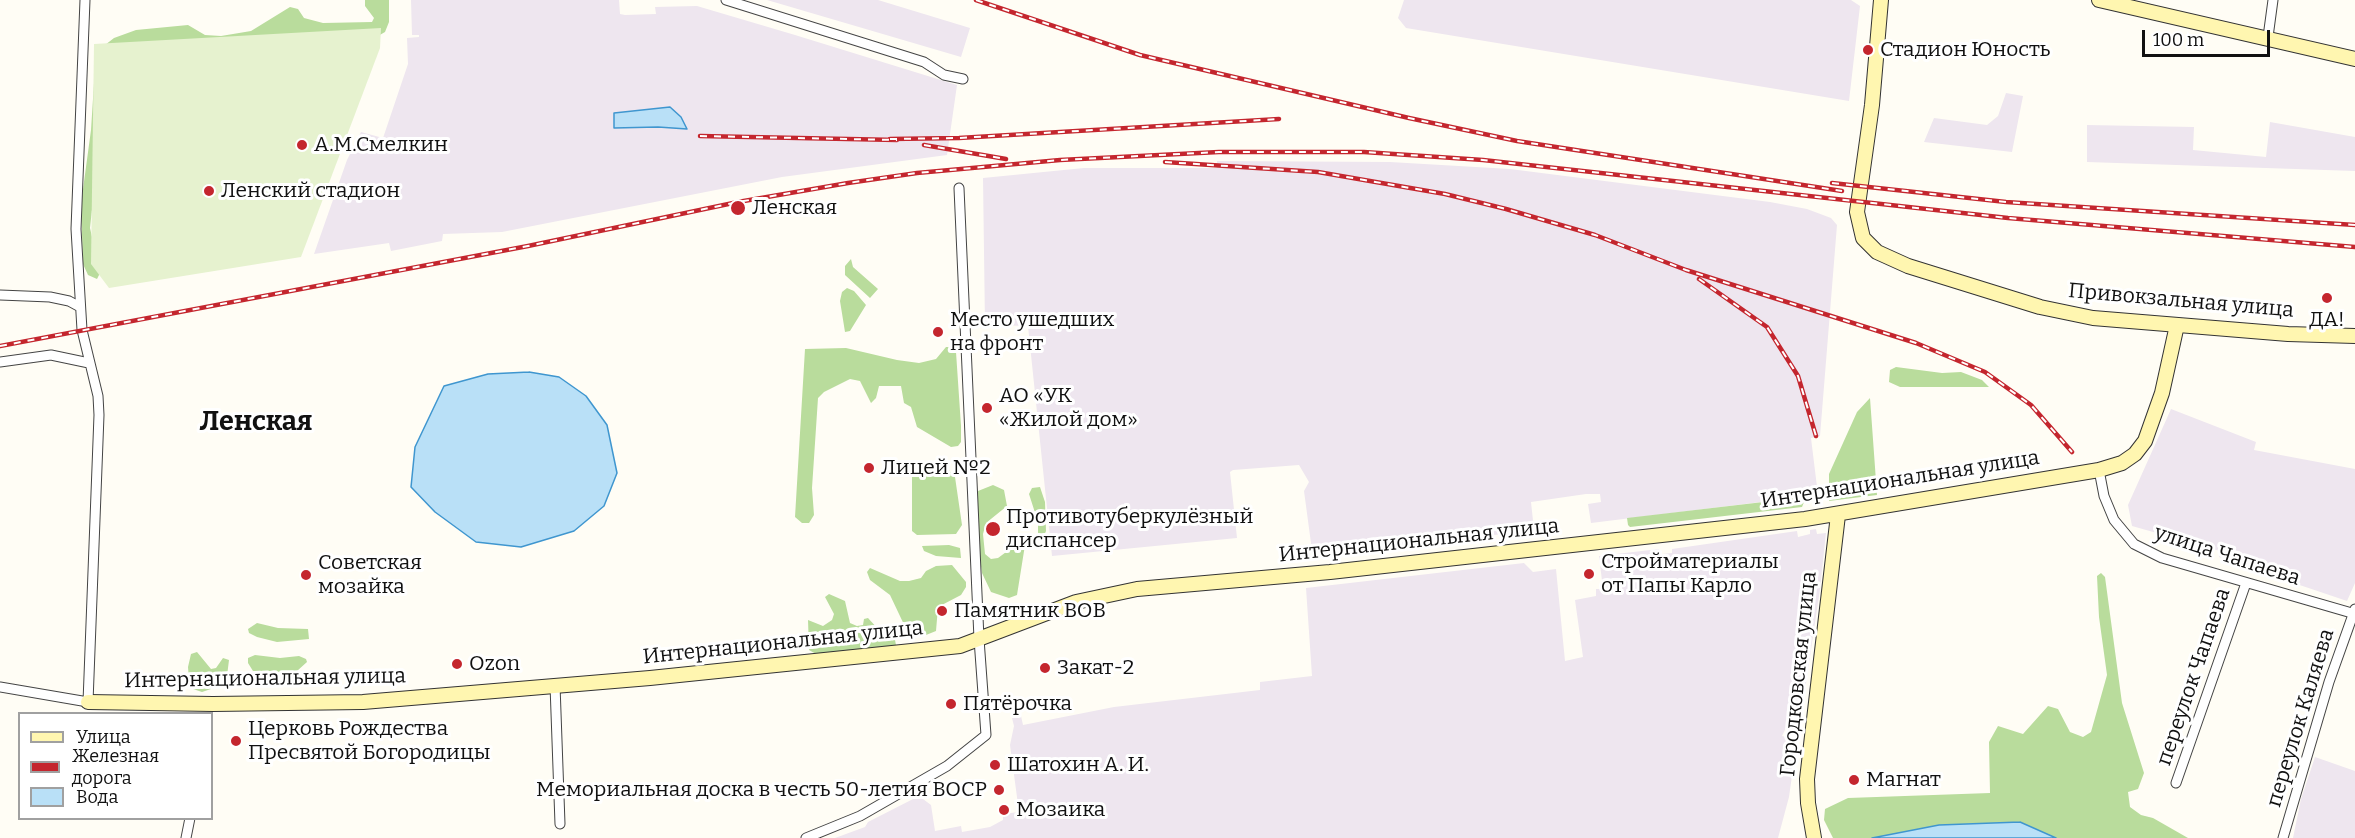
<!DOCTYPE html>
<meta charset="utf-8">
<style>
body{margin:0}
#map{position:relative;width:2355px;height:838px;overflow:hidden;background:#fffdf5;font-family:Bitter,serif}
canvas{display:block}
.legend{position:absolute;left:18px;top:712px;width:195px;height:108px;box-sizing:border-box;background:#fff;border:2px solid #a0a0a0;margin:0;padding:8px 10px;list-style:none;font-size:18px;color:#111}
.legend li{display:flex;align-items:center;gap:12px;height:30px}
.legend b{width:30px;border:2px solid #a0a0a0}
.scale{position:absolute;left:2142px;top:30px;width:128px;height:27px;box-sizing:border-box;border:3px solid #111;border-top:0;padding-left:8px;font-size:18px;line-height:21px;white-space:nowrap;color:#111;-webkit-text-stroke:4px #fff;paint-order:stroke}
</style>
<div id="map">
<canvas width="2355" height="838"></canvas>
<ul class="legend">
<li><b style="height:8px;background:#fff6b0"></b>Улица</li>
<li><b style="height:8px;background:#c4262e"></b>Железная дорога</li>
<li><b style="height:16px;background:#b9e0f7"></b>Вода</li>
</ul>
<div class="scale">100 m</div>
</div>
<script>
const context = document.querySelector('canvas').getContext('2d');
context.lineJoin = 'round';
function fillPath(path, color) { context.fillStyle = color; context.fill(path, 'evenodd'); }
const shape = rows => new Path2D(rows.map(r => 'M' + r).join(''));
function stroke(path, color, width, dash) { context.strokeStyle = color; context.lineWidth = width; context.lineCap = dash ? 'butt' : 'round'; context.setLineDash(dash || []); context.stroke(path); }
function write(font, color, halo, rows, align = 'center') {
  context.font = font + ' Bitter,serif'; context.lineWidth = 6; context.setLineDash([]); context.textBaseline = 'middle'; context.strokeStyle = halo; context.fillStyle = color; for (const [text, x, y, turn = 0] of rows) {
    context.save(); context.translate(x, y); context.rotate((+turn || 0) * Math.PI / 180); context.textAlign = isNaN(turn) ? turn : align; if (halo) context.strokeText(text, 0, 0); context.fillText(text, 0, 0); context.restore();
  }
}
const industrial = shape([
 [411,0,619,0,620,14,625,15,656,14,655,7,697,6,795,35,957,85,947,155,782,177,502,232,443,234,442,241,391,251,389,243,314,254,347,160,361,132,383,138,408,64,407,38,419,37,419,35,412,35],
 [767,0,878,0,970,28,961,57],
 [1404,0,1851,0,1860,6,1849,101,1406,28,1398,18],
 [2006,93,2023,96,2012,152,1924,142,1934,118,1987,125,1998,116],
 [2270,122,2355,137,2355,171,2087,162,2087,125,2194,127,2193,150,2266,157],
 [1217,161,1390,162,1510,169,1770,202,1807,209,1831,218,1837,225,1820,436,1811,438,1818,495,1591,523,1588,504,1601,502,1600,494,1586,494,1531,502,1534,530,1313,558,1304,491,1309,482,1299,465,1233,470,1230,472,1237,538,1052,556,1028,326,985,325,983,178,1084,168,1217,168],
 [2171,409,2256,442,2254,450,2355,469,2355,583,2347,601,2276,577,2276,574,2219,557,2220,551,2132,526,2128,505],
 [1816,529,1817,534,1826,533,1820,589,1801,717,1791,717,1782,736,1797,740,1789,797,1778,838,835,838,865,827,868,822,919,796,931,805,935,831,961,826,962,832,990,827,1003,820,1003,814,1019,812,1010,745,1014,726,1012,718,1021,716,1023,725,1114,707,1260,690,1260,682,1312,676,1306,588,1524,563,1533,572,1556,569,1565,661,1583,657,1575,600,1596,596,1596,589,1603,589,1599,556,1659,549,1662,554,1672,553,1672,549,1797,531,1798,537,1810,534,1810,530],
 [2315,757,2355,771,2355,838,2293,838,2301,799]
]);
const forest = shape([
 [365,0,389,0,389,22,385,32,93,200,90,228,100,273,97,279,88,275,83,264,81,204,91,130,96,52,114,38,136,30,188,25,205,35,221,36,251,31,290,7,298,9,304,18,323,23,372,22,374,18,365,6],
 [851,259,853,267,878,289,870,298,845,275,845,266],
 [847,288,854,291,866,305,850,331,845,332,840,301,842,292],
 [946,347,952,347,956,352,961,426,961,442,958,446,951,447,917,427,911,407,904,403,901,386,879,386,876,398,871,403,860,381,850,379,824,392,818,398,812,488,814,515,809,523,802,523,795,517,805,349,846,348,897,360,919,363,936,359],
 [1896,367,1942,373,1961,372,1982,380,1989,387,1900,387,1889,382,1890,370],
 [1870,398,1877,495,1829,501,1829,474,1857,412],
 [934,465,947,468,955,477,962,525,956,534,917,535,912,531,912,470],
 [993,485,1004,490,1007,506,986,523,983,534,985,554,991,559,998,558,1021,541,1025,545,1017,595,1009,598,991,592,982,573,978,546,978,491],
 [1040,487,1045,502,1046,531,1043,538,1038,539,1038,522,1029,494,1032,488],
 [1806,497,1802,507,1630,527,1628,525,1627,518],
 [949,545,960,548,961,558,936,556,924,551,922,546],
 [952,565,966,582,966,587,961,595,938,607,936,631,921,637,914,637,908,633,890,595,870,580,867,572,870,568,900,581,909,581,921,578,926,571,936,566],
 [2101,573,2105,577,2122,703,2144,773,2138,789,2128,792,2130,807,2141,815,2153,818,2188,838,2056,838,2020,822,1939,825,1872,838,1833,838,1824,820,1825,809,1848,798,1990,793,1989,742,1998,726,2023,734,2048,706,2058,709,2070,732,2083,737,2091,732,2107,675,2099,617,2097,576],
 [829,594,845,601,850,623,857,626,863,625,864,619,868,618,879,630,895,640,896,645,816,654,809,650,808,620,823,626,832,620,834,614,825,597],
 [257,623,278,628,308,629,309,639,277,642,257,637,249,633,248,629],
 [197,652,211,669,216,668,223,658,229,660,226,684,202,692,193,689,189,680,188,667,191,654],
 [255,655,280,658,299,656,306,659,307,662,297,671,264,674,253,671,248,663,248,658]
]);
const pitch = shape([
 [381,28,380,48,301,257,109,288,91,264,94,44]
]);
const water = shape([
 [670,107,681,117,687,129,658,127,614,128,614,113,670,107],
 [529,372,559,377,586,396,607,425,617,473,604,506,574,531,521,547,476,542,435,512,411,487,415,447,444,386,488,374,529,372],
 [2020,822,2056,838,1872,838,1939,825,2020,822]
]);
const street = shape([
 [726,0,924,62,944,75,963,79],
 [2268,37,2273,0],
 [0,295,50,297,69,301,80,307],
 [0,362,51,355,89,363],
 [2099,470,2104,496,2114,520,2134,544,2162,558,2355,614],
 [555,685,560,824],
 [0,687,88,702,99,415,98,396,82,330,76,229,85,0],
 [2176,783,2246,583],
 [186,838,190,818],
 [806,838,860,816,947,766,986,735,979,639,959,188],
 [2283,838,2329,682,2355,609]
]);
const secondary = shape([
 [1881,0,1872,105,1857,212,1863,238,1877,252,1908,266,2040,307,2093,318,2288,334,2355,336],
 [2099,0,2355,59],
 [88,702,213,704,363,702,650,678,960,646,1076,602,1137,589,1330,572,1805,519,2099,470,2122,463,2135,454,2145,441,2162,393,2177,325],
 [1814,838,1808,803,1807,779,1838,515]
]);
const rail = shape([
 [976,0,1140,55,1409,118,1517,141,1842,191],
 [700,136,897,140],
 [890,139,959,138,1279,119],
 [924,145,1006,159],
 [1165,162,1318,172,1445,194,1506,209,1595,235,1686,270,1916,343,1985,372,2031,405,2072,452],
 [1832,183,2006,202,2355,225],
 [1699,279,1767,327,1798,376,1816,436],
 [0,346,528,246,738,202,848,183,917,173,1060,160,1219,152,1364,152,1483,160,2008,218,2355,247]
]);
const markers = [
 [1868,50,6,"#c4262e"],
 [302,145,6,"#c4262e"],
 [209,191,6,"#c4262e"],
 [738,208,8,"#c4262e"],
 [2327,298,6,"#c4262e"],
 [938,332,6,"#c4262e"],
 [987,408,6,"#c4262e"],
 [869,468,6,"#c4262e"],
 [993,529,8,"#c4262e"],
 [1589,574,6,"#c4262e"],
 [306,575,6,"#c4262e"],
 [942,611,6,"#c4262e"],
 [457,664,6,"#c4262e"],
 [1045,668,6,"#c4262e"],
 [951,704,6,"#c4262e"],
 [236,741,6,"#c4262e"],
 [995,765,6,"#c4262e"],
 [1854,780,6,"#c4262e"],
 [999,790,6,"#c4262e"],
 [1004,810,6,"#c4262e"]
];
const poiNames = [
 ["Стадион Юность",1880,50],
 ["А.М.Смелкин",314,145],
 ["Ленский стадион",221,191],
 ["Ленская",752,208],
 ["Место ушедших",950,320],
 ["на фронт",950,344],
 ["ДА!",2327,320,"center"],
 ["АО «УК",999,396],
 ["«Жилой дом»",999,420],
 ["Лицей №2",881,468],
 ["Противотуберкулёзный",1006,517],
 ["диспансер",1006,541],
 ["Стройматериалы",1601,562],
 ["от Папы Карло",1601,586],
 ["Советская",318,563],
 ["мозайка",318,587],
 ["Памятник ВОВ",954,611],
 ["Ozon",469,664],
 ["Закат-2",1057,668],
 ["Пятёрочка",963,704],
 ["Церковь Рождества",248,729],
 ["Пресвятой Богородицы",248,753],
 ["Шатохин А. И.",1007,765],
 ["Магнат",1866,780],
 ["Мемориальная доска в честь 50-летия ВОСР",987,790,"right"],
 ["Мозаика",1016,810]
];
const streetNames = [
 ["Привокзальная улица",2181,301,5],
 ["Интернациональная улица",1900,480,-9],
 ["Интернациональная улица",1419,541,-6],
 ["улица Чапаева",2227,556,18],
 ["Интернациональная улица",783,643,-6],
 ["Городковская улица",1799,674,-84],
 ["переулок Чапаева",2194,677,-71],
 ["Интернациональная улица",265,679,-1],
 ["переулок Каляева",2301,718,-73]
];
const districtNames = [
 ["Ленская",256,422]
];
fillPath(industrial, '#eee6ef');
fillPath(forest, '#b9dc9c');
fillPath(pitch, '#e6f2cf');
fillPath(water, '#b9e0f7');
stroke(water, '#3f96cf', 1.5);
stroke(street, '#444', 11);
stroke(secondary, '#333', 16);
stroke(street, '#fff', 9);
stroke(secondary, '#fff6b0', 14);
stroke(rail, '#c4262e', 4.5);
stroke(rail, '#fff', 2, [7]);
for (const [x, y, r, color] of markers) { const dot = new Path2D(); dot.arc(x, y, r, 0, 2 * Math.PI); context.fillStyle = color; context.fill(dot); stroke(dot, '#fff', 2); }
write('21px', '#111', '#fff', poiNames, 'left');
write('21px', '#111', '#fff', streetNames);
write('bold 27px', '#111', '#fff', districtNames);
</script>
